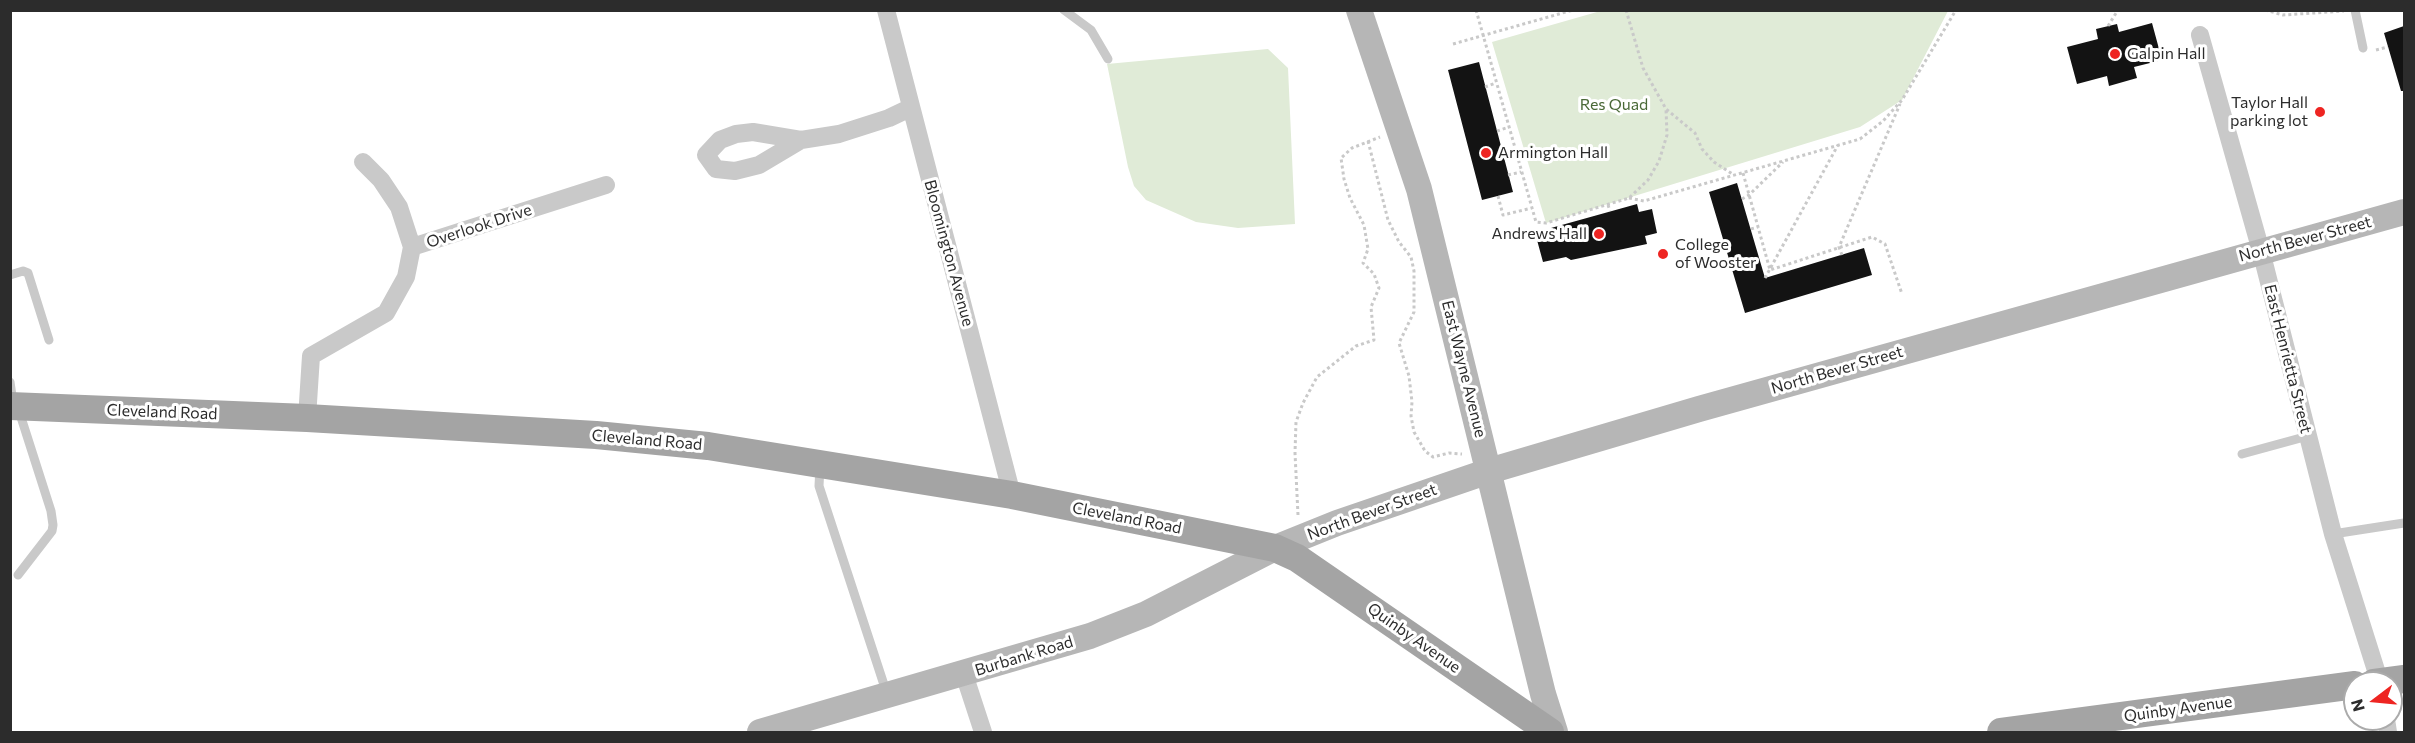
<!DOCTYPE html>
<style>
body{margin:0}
#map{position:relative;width:2415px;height:743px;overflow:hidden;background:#fff;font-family:Commissioner,sans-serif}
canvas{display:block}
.frame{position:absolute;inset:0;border:12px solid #2c2c2c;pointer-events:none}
.north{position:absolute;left:2343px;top:671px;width:60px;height:60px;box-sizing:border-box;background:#fff;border:2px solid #ababab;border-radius:50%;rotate:254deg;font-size:16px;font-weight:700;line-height:24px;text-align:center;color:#2c2c2c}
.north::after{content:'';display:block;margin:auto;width:21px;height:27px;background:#ee2522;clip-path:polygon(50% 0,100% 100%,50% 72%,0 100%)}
</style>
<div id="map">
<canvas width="2415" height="743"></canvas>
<div class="frame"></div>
<div class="north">N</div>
</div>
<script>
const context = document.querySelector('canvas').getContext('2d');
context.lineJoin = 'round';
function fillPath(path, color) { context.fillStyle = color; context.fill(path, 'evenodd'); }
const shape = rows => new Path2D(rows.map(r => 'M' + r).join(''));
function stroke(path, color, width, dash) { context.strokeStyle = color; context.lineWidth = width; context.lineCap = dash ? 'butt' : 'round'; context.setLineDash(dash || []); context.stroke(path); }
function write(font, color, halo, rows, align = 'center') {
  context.font = font + ' Commissioner,sans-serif'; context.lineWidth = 6; context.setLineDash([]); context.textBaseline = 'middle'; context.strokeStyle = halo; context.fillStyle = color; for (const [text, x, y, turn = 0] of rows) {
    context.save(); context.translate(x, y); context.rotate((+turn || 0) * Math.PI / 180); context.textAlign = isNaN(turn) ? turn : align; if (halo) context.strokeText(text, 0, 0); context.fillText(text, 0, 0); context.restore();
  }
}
const green = shape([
 [1604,10,1948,10,1948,11,1902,100,1860,127,1546,223,1492,42],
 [1268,49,1288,68,1295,224,1238,228,1196,222,1146,200,1134,186,1128,167,1107,64]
]);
const building = shape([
 [2152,23,2162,60,2134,67,2137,78,2109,86,2107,76,2077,84,2067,47,2098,39,2096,29,2117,24,2119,32],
 [2404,26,2404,91,2401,91,2384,33],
 [1479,62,1513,192,1482,200,1448,70],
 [1737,183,1765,278,1864,248,1872,275,1745,313,1709,192],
 [1637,204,1639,212,1652,209,1657,233,1645,236,1647,244,1571,260,1566,257,1543,262,1537,240,1552,231,1551,228]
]);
const path = shape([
 [1476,10,1536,222,1546,223,1629,198,1648,180,1659,161,1667,135,1666,109],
 [1626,10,1643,68,1666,109,1695,133,1702,149,1714,162,1734,175],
 [2265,10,2283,15,2344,11],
 [2377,10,2378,10],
 [2108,26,2118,10],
 [1453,44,1573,10],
 [2376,50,2388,47],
 [1485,87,1496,83],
 [1497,131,1509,127],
 [1368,141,1388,220,1399,242,1411,257,1414,271,1414,312,1399,343,1409,376,1412,402,1411,416,1414,432,1425,451,1433,457,1449,453,1462,454],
 [1743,173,1770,270,1872,237,1885,244,1902,294],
 [1508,175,1521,172],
 [1498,196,1503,215,1532,208],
 [1629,198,1644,201,1860,139,1883,121,1902,100,1956,10],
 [1742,199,1749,195,1783,162],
 [1608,205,1610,211],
 [1751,229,1758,227],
 [1842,255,1839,247,1900,104],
 [1765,278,1838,145],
 [1298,515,1295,453,1296,422,1303,403,1317,377,1356,346,1374,340,1371,307,1379,288,1374,274,1363,263,1368,249,1364,225,1350,198,1344,179,1341,158,1352,148,1380,137]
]);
const lane = shape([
 [1064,10,1091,30,1108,59],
 [2355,10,2363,48],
 [10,275,23,271,28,273,49,340],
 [10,382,13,403],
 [2242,454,2308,436],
 [820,466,819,486,887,694],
 [2333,534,2404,523],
 [18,575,52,531,53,525,51,511,19,411]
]);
const street = shape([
 [886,10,1012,495],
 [2200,35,2261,251,2333,534,2380,683],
 [801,140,759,165,735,171,716,169,706,155,720,140,736,134,753,132,801,140,839,134,889,118,910,108],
 [363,162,381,180,399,207,412,247,606,185],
 [307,418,311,356,386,313,406,277,412,247],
 [964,674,983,732],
 [2386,719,2388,732]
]);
const secondary = shape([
 [1359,10,1419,189,1543,694,1555,732],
 [760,732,1090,636,1146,614,1275,548,1337,523,1489,471,1699,409,2404,212]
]);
const primary = shape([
 [10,406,307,418,596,435,708,446,1012,495,1275,548,1297,558,1550,732],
 [2374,683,2404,679],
 [2001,732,2355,685]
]);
const markers = [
 [2115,54,6,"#ee2522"],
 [2320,112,6,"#ee2522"],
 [1486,153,6,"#ee2522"],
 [1599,234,6,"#ee2522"],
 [1663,254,6,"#ee2522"]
];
const poiNames = [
 ["Galpin Hall",2127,54],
 ["Taylor Hall",2308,103,"right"],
 ["parking lot",2308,121,"right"],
 ["Armington Hall",1498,153],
 ["Andrews Hall",1587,234,"right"],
 ["College",1675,245],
 ["of Wooster",1675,263]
];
const parkNames = [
 ["Res Quad",1614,105]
];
const streetNames = [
 ["Overlook Drive",479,226,-18],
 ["North Bever Street",2305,239,-15],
 ["Bloomington Avenue",949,253,75],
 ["East Henrietta Street",2288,359,76],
 ["East Wayne Avenue",1464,369,76],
 ["North Bever Street",1837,370,-16],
 ["Cleveland Road",162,412,2],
 ["Cleveland Road",647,440,5],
 ["North Bever Street",1372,512,-20],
 ["Cleveland Road",1127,518,11],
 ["Quinby Avenue",1414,638,35],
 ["Burbank Road",1024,656,-17],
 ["Quinby Avenue",2178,709,-8]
];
fillPath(green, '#e0ebd7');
fillPath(building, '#131313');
stroke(path, '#c9c9c9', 3, [3, 3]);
stroke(lane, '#c9c9c9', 9);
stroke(street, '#c9c9c9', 18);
stroke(secondary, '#b6b6b6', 26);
stroke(primary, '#a4a4a4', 28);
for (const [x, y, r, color] of markers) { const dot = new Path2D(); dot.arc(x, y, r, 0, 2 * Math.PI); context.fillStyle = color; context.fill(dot); stroke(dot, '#fff', 2); }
write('16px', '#2c2c2c', '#fff', poiNames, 'left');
write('16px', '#4a6937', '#fff', parkNames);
write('16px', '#2c2c2c', '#fff', streetNames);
</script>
